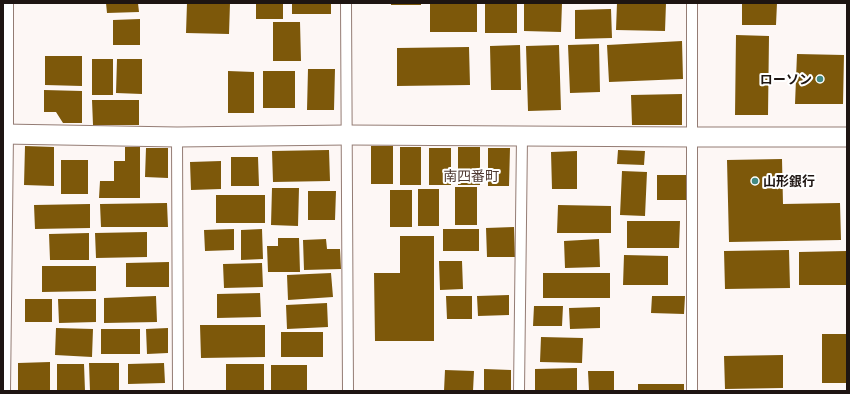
<!DOCTYPE html>
<meta charset="utf-8">
<style>
body{margin:0}
#map{position:relative;width:850px;height:394px;overflow:hidden;background:#fdf7f5;font-family:Georgia,serif}
canvas{display:block}
.frame{position:absolute;inset:0;border:4px solid #1e1512;pointer-events:none}
</style>
<div id="map">
<canvas width="850" height="394"></canvas>
<div class="frame"></div>
</div>
<script>
const context = document.querySelector('canvas').getContext('2d');
context.lineJoin = 'round';
function fillPath(path, color) { context.fillStyle = color; context.fill(path, 'evenodd'); }
const shape = rows => new Path2D(rows.map(r => 'M' + r).join(''));
function stroke(path, color, width, dash) { context.strokeStyle = color; context.lineWidth = width; context.lineCap = dash ? 'butt' : 'round'; context.setLineDash(dash || []); context.stroke(path); }
function write(font, color, halo, rows, align = 'center') {
  context.font = font + ' Georgia,"Noto Sans JP",serif'; context.lineWidth = 4; context.setLineDash([]); context.textBaseline = 'middle'; context.strokeStyle = halo; context.fillStyle = color; for (const [text, x, y, turn = 0] of rows) {
    context.save(); context.translate(x, y); context.rotate((+turn || 0) * Math.PI / 180); context.textAlign = isNaN(turn) ? turn : align; if (halo) context.strokeText(text, 0, 0); context.fillText(text, 0, 0); context.restore();
  }
}
const building = shape([
 [106,3,138,3,139,12,107,13],
 [187,3,230,3,229,34,186,33],
 [256,3,283,3,283,19,256,19],
 [292,3,331,3,331,14,292,14],
 [391,3,421,3,421,5,391,5],
 [430,3,477,3,477,32,430,32],
 [485,3,517,3,517,33,485,33],
 [524,3,562,3,561,32,524,31],
 [617,3,666,3,665,31,616,30],
 [742,3,777,3,776,25,742,25],
 [611,9,612,38,575,39,575,10],
 [140,19,140,45,113,45,113,20],
 [273,22,300,22,301,61,273,61],
 [736,35,769,36,768,115,735,115],
 [682,41,683,79,609,82,607,45],
 [599,44,600,92,570,93,568,45],
 [520,45,521,90,491,90,490,46],
 [559,45,561,110,528,111,526,46],
 [469,47,470,85,397,86,397,48],
 [797,54,844,55,843,104,795,104],
 [45,56,82,56,82,86,45,85],
 [92,59,113,59,113,95,92,95],
 [117,59,142,59,142,94,116,93],
 [308,69,335,69,334,110,307,110],
 [228,71,254,72,254,113,228,113],
 [263,71,295,71,295,108,263,108],
 [44,90,82,91,82,123,63,123,56,112,44,112],
 [682,94,682,125,632,125,631,95],
 [92,100,139,100,139,125,93,125],
 [25,146,54,147,54,186,24,185],
 [371,146,393,146,393,184,371,184],
 [125,147,140,147,140,198,99,198,100,181,114,181,114,161,125,161],
 [400,147,421,147,421,185,400,185],
 [458,147,480,147,480,185,458,185],
 [146,148,168,148,168,178,145,177],
 [429,148,451,148,451,185,429,185],
 [488,148,510,148,509,186,488,186],
 [329,150,330,181,273,182,272,151],
 [618,150,645,151,644,165,617,164],
 [577,151,577,189,552,189,551,152],
 [231,157,258,157,259,186,231,186],
 [782,159,783,204,840,203,841,240,729,242,727,160],
 [61,160,88,160,88,194,61,194],
 [221,161,221,189,191,190,190,162],
 [622,171,647,172,645,216,620,215],
 [657,175,686,175,687,200,657,200],
 [455,187,477,187,477,225,455,225],
 [272,188,299,188,298,226,271,225],
 [418,189,439,189,439,226,418,226],
 [390,190,412,190,412,227,390,227],
 [308,191,336,191,335,220,308,220],
 [216,195,265,195,265,223,216,223],
 [167,203,168,227,101,227,100,204],
 [90,204,90,228,35,229,34,205],
 [558,205,611,206,611,233,557,233],
 [627,221,680,221,679,248,627,248],
 [514,227,515,257,487,257,486,228],
 [234,229,234,250,205,251,204,230],
 [262,229,263,259,241,260,241,230],
 [443,229,479,229,479,251,443,251],
 [147,232,147,257,96,258,95,233],
 [89,233,89,260,50,260,49,234],
 [400,236,434,236,434,341,375,341,374,273,400,273],
 [278,238,299,238,300,272,268,272,267,246,278,246],
 [326,239,327,249,340,249,341,269,304,270,303,240],
 [599,239,600,267,565,268,564,241],
 [789,250,790,288,725,289,724,251],
 [847,251,847,285,799,285,799,252],
 [624,255,668,256,668,285,623,285],
 [439,261,462,261,463,289,440,290],
 [169,262,169,287,126,287,126,263],
 [262,263,263,287,224,288,223,264],
 [42,266,96,266,96,291,42,292],
 [331,273,333,297,288,300,287,275],
 [543,273,610,273,610,298,543,298],
 [260,293,261,317,217,318,217,294],
 [509,295,509,315,478,316,477,296],
 [156,296,157,322,104,323,104,298],
 [446,296,472,296,472,319,447,319],
 [652,296,685,296,684,314,651,313],
 [25,299,52,299,52,322,25,322],
 [58,299,96,299,96,322,59,323],
 [327,303,328,327,287,329,286,305],
 [534,306,563,306,562,326,533,326],
 [600,307,600,328,570,329,569,308],
 [200,325,265,325,265,357,201,358],
 [56,328,93,329,92,357,55,355],
 [168,328,168,353,147,354,146,329],
 [101,329,140,329,140,354,101,354],
 [281,332,323,332,323,357,281,357],
 [822,334,847,334,847,383,822,383],
 [541,337,583,338,582,363,540,362],
 [783,355,783,388,725,389,724,356],
 [50,362,50,391,18,391,18,363],
 [89,363,119,363,119,391,90,391],
 [164,363,165,383,128,384,128,364],
 [57,364,84,364,85,391,57,391],
 [226,364,264,364,264,391,226,391],
 [271,365,307,365,307,391,271,391],
 [577,368,577,391,535,391,535,369],
 [484,369,511,370,511,391,484,391],
 [445,370,474,371,473,391,444,391],
 [588,371,614,371,614,391,589,391],
 [638,384,684,384,684,391,638,391]
]);
const lane = shape([
 [346,3,348,391],
 [692,3,692,391],
 [177,137,178,391],
 [5,391,8,134,8,3],
 [519,391,522,137]
]);
const street = shape([
 [3,134,177,137,347,135,693,137,847,137]
]);
const markers = [
 [820,79,4,"#428982"],
 [755,181,4,"#428982"]
];
const poiNames = [
 ["ローソン",812,79],
 ["山形銀行",763,181,"left"]
];
const neighbourhoodNames = [
 ["南四番町",471,176]
];
fillPath(building, '#7d580a');
stroke(lane, '#947c74', 12);
stroke(street, '#947c74', 21);
stroke(lane, '#fff', 10);
stroke(street, '#fff', 19);
for (const [x, y, r, color] of markers) { const dot = new Path2D(); dot.arc(x, y, r, 0, 2 * Math.PI); context.fillStyle = color; context.fill(dot); stroke(dot, '#fff', 1.5); }
write('bold 13px', '#1e1512', '#fff', poiNames, 'right');
write('14px', '#4e3932', '#fff', neighbourhoodNames);
</script>
